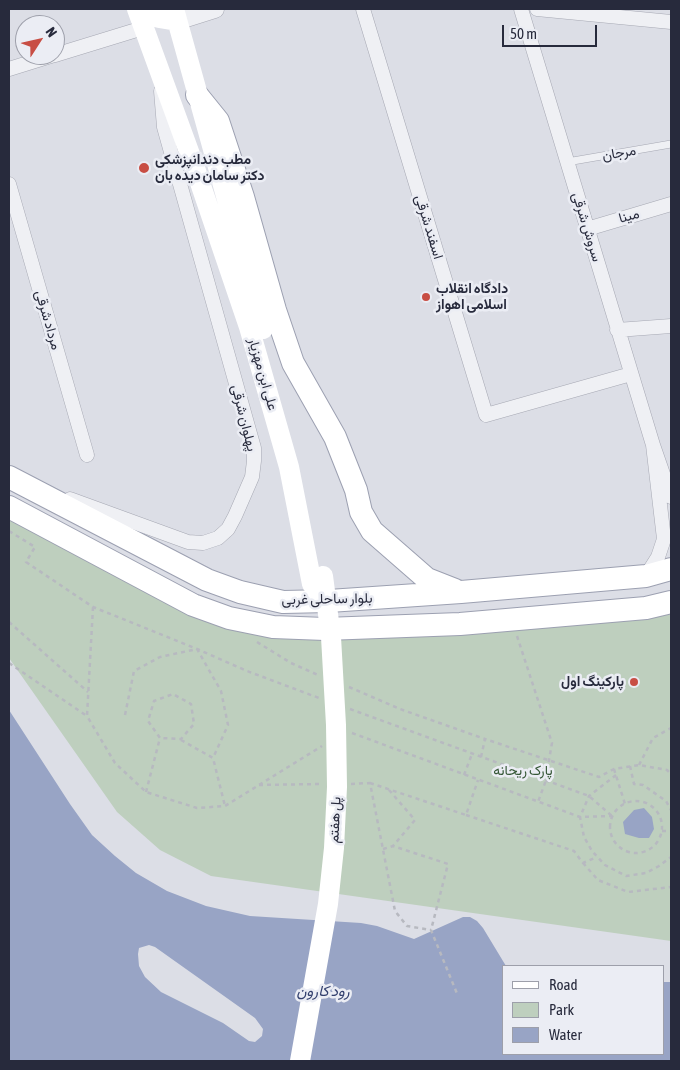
<!DOCTYPE html>
<meta charset="utf-8">
<style>
body{margin:0}
#map{position:relative;width:680px;height:1070px;overflow:hidden;background:#dcdee6;font-family:"Asap Condensed",sans-serif}
canvas{display:block}
.frame{position:absolute;inset:0;border:10px solid #272a3c;pointer-events:none}
.legend{position:absolute;left:502px;top:965px;width:162px;height:90px;box-sizing:border-box;background:#ebedf4;border:1px solid #9d9faa;margin:0;padding:6px 9px;list-style:none;font-size:15px;color:#272a3c}
.legend li{display:flex;align-items:center;gap:10px;height:25px}
.legend b{width:25px;border:1px solid #9d9faa}
.north{position:absolute;left:15px;top:15px;width:50px;height:50px;box-sizing:border-box;background:#ebedf4;border:1px solid #9d9faa;border-radius:50%;rotate:55deg;font-size:14px;font-weight:700;line-height:20px;text-align:center;color:#272a3c}
.north::after{content:'';display:block;margin:auto;width:18px;height:22px;background:#c84e44;clip-path:polygon(50% 0,100% 100%,50% 72%,0 100%)}
.scale{position:absolute;left:502px;top:25px;width:95px;height:22px;box-sizing:border-box;border:2px solid #272a3c;border-top:0;padding-left:6px;font-size:15px;line-height:18px;white-space:nowrap;color:#272a3c;-webkit-text-stroke:4px #ebedf4;paint-order:stroke}
</style>
<div id="map">
<canvas width="680" height="1070"></canvas>
<div class="frame"></div>
<ul class="legend">
<li><b style="height:6px;background:#fff"></b>Road</li>
<li><b style="height:14px;background:#becfbe"></b>Park</li>
<li><b style="height:14px;background:#98a4c5"></b>Water</li>
</ul>
<div class="north">N</div>
<div class="scale">50 m</div>
</div>
<script>
const context = document.querySelector('canvas').getContext('2d');
context.lineJoin = 'round';
function fillPath(path, color) { context.fillStyle = color; context.fill(path, 'evenodd'); }
const shape = rows => new Path2D(rows.map(r => 'M' + r).join(''));
function stroke(path, color, width, dash) { context.strokeStyle = color; context.lineWidth = width; context.lineCap = dash ? 'butt' : 'round'; context.setLineDash(dash || []); context.stroke(path); }
function write(font, color, halo, rows, align = 'center') {
  context.font = font + ' "Asap Condensed",Vazirmatn,sans-serif'; context.lineWidth = 5; context.setLineDash([]); context.textBaseline = 'middle'; context.strokeStyle = halo; context.fillStyle = color; for (const [text, x, y, turn = 0] of rows) {
    context.save(); context.translate(x, y); context.rotate((+turn || 0) * Math.PI / 180); context.textAlign = isNaN(turn) ? turn : align; if (halo) context.strokeText(text, 0, 0); context.fillText(text, 0, 0); context.restore();
  }
}
const green = shape([
 [9,510,268,627,671,612,671,941,211,876,160,850,117,812,9,658]
]);
const water = shape([
 [9,710,70,804,92,835,115,856,136,873,167,891,206,906,250,916,361,923,377,926,414,939,463,917,470,917,477,921,483,928,506,966,504,966,504,1054,664,1054,664,982,671,982,671,1061,9,1061],
 [149,945,155,947,255,1018,263,1029,262,1036,255,1042,249,1041,223,1023,161,992,145,977,139,966,138,954,139,948],
 [644,808,652,817,654,829,649,838,639,838,625,834,623,822,634,810]
]);
const path = shape([
 [9,531,35,547,26,562,93,607,197,649,247,671,319,698],
 [93,607,87,716,115,763,146,792,197,808,225,806,322,746],
 [9,622,88,692],
 [517,636,552,743,545,783,538,802],
 [257,642,291,663,318,675],
 [9,663,87,716],
 [349,687,400,709,485,739],
 [350,709,589,796,612,816],
 [125,715,134,671,160,657,197,649,221,691,228,725,213,758],
 [352,733,580,817,612,816],
 [181,740,213,758,225,806],
 [481,757,485,739,599,777,614,769,639,765,667,770,671,774],
 [639,765,653,738,671,728],
 [630,766,634,784,643,785,666,801,671,810],
 [614,769,625,804],
 [464,775,472,754],
 [616,775,589,796,580,817,584,837,592,851,605,865,626,876,646,873,659,866,671,857],
 [370,783,466,815,478,780],
 [351,784,370,783,395,911,407,926,431,930],
 [259,785,321,784],
 [389,790,415,820,393,846],
 [146,792,160,738,148,721,154,701,173,694,191,704,194,724,181,739,160,738],
 '610 827a26 26 0 1 1 52 0a26 26 0 1 1-52 0Z',
 [466,815,574,851,583,863,597,857],
 [662,831,671,831],
 [383,849,393,846,448,864,431,930,458,996],
 [583,863,598,880,628,892,671,887]
]);
const service = shape([
 [567,162,671,144]
]);
const minor = shape([
 [363,9,486,415,631,374],
 [521,9,653,445],
 [537,9,671,22],
 [55,55,143,28],
 [9,69,54,55],
 [9,184,87,455],
 [587,229,671,204],
 [617,330,671,326],
 [70,499,188,542,203,543,218,538,228,529,235,516,252,477,254,461,254,448,164,127,161,91],
 [646,576,658,557,664,539,653,445,671,497]
]);
const tertiary = shape([
 [177,21,215,9]
]);
const secondary = shape([
 [137,9,195,168,249,327,289,467,312,584],
 [151,9,159,18,177,21],
 [174,9,263,329]
]);
const primary = shape([
 [197,95,218,121,243,197,275,310,293,363,335,437,356,490,361,512,372,531,427,579,455,590],
 [9,477,207,580,240,592,283,602,329,601,461,592,646,576,671,569],
 [9,507,193,605,229,618,273,627,325,629,460,624,646,608,671,602]
]);
const secondaryBridge = shape([
 [300,1061,328,904,334,848,337,787,336,725,331,637,323,576]
]);
const markers = [
 [144,168,6,"#c84e44"],
 [426,297,5,"#c84e44"],
 [634,682,5,"#c84e44"]
];
const streetNames = [
 ["مرجان",619,153,-10],
 ["مینا",629,216,-16],
 ["اسفند شرقی",429,227,73],
 ["سروش شرقی",587,227,73],
 ["مرداد شرقی",48,320,74],
 ["علی ابن مهزیار",263,374,74],
 ["پهلوان شرقی",244,418,76],
 ["بلوار ساحلی غربی",327,599,-1],
 ["پل هفتم",335,820,-87]
];
const poiNames = [
 ["مطب دندانپزشکی",155,160],
 ["دکتر سامان دیده بان",155,176],
 ["دادگاه انقلاب",436,289],
 ["اسلامی اهواز",436,305],
 ["پارکینگ اول",624,682,"right"]
];
const parkNames = [
 ["پارک ریحانه",523,771]
];
const waterNames = [
 ["رود کارون",323,991]
];
fillPath(green, '#becfbe');
fillPath(water, '#98a4c5');
stroke(service, '#a6a8b3', 8);
stroke(minor, '#a6a8b3', 15);
stroke(tertiary, '#a6a8b3', 19);
stroke(primary, '#9ca0b1', 24);
stroke(path, '#b7b9c0', 2.5, [4, 4]);
stroke(service, '#eff0f4', 7);
stroke(minor, '#eff0f4', 14);
stroke(tertiary, '#eff0f4', 18);
stroke(secondary, '#fff', 20);
stroke(primary, '#fff', 22);
stroke(secondaryBridge, '#fff', 20);
for (const [x, y, r, color] of markers) { const dot = new Path2D(); dot.arc(x, y, r, 0, 2 * Math.PI); context.fillStyle = color; context.fill(dot); stroke(dot, '#ebedf4', 2); }
write('14px', '#272a3c', '#ebedf4', streetNames);
write('bold 14px', '#272a3c', '#ebedf4', poiNames, 'left');
write('14px', '#355736', '#ebedf4', parkNames);
write('italic 15px', '#33406e', '#ebedf4', waterNames);
</script>
